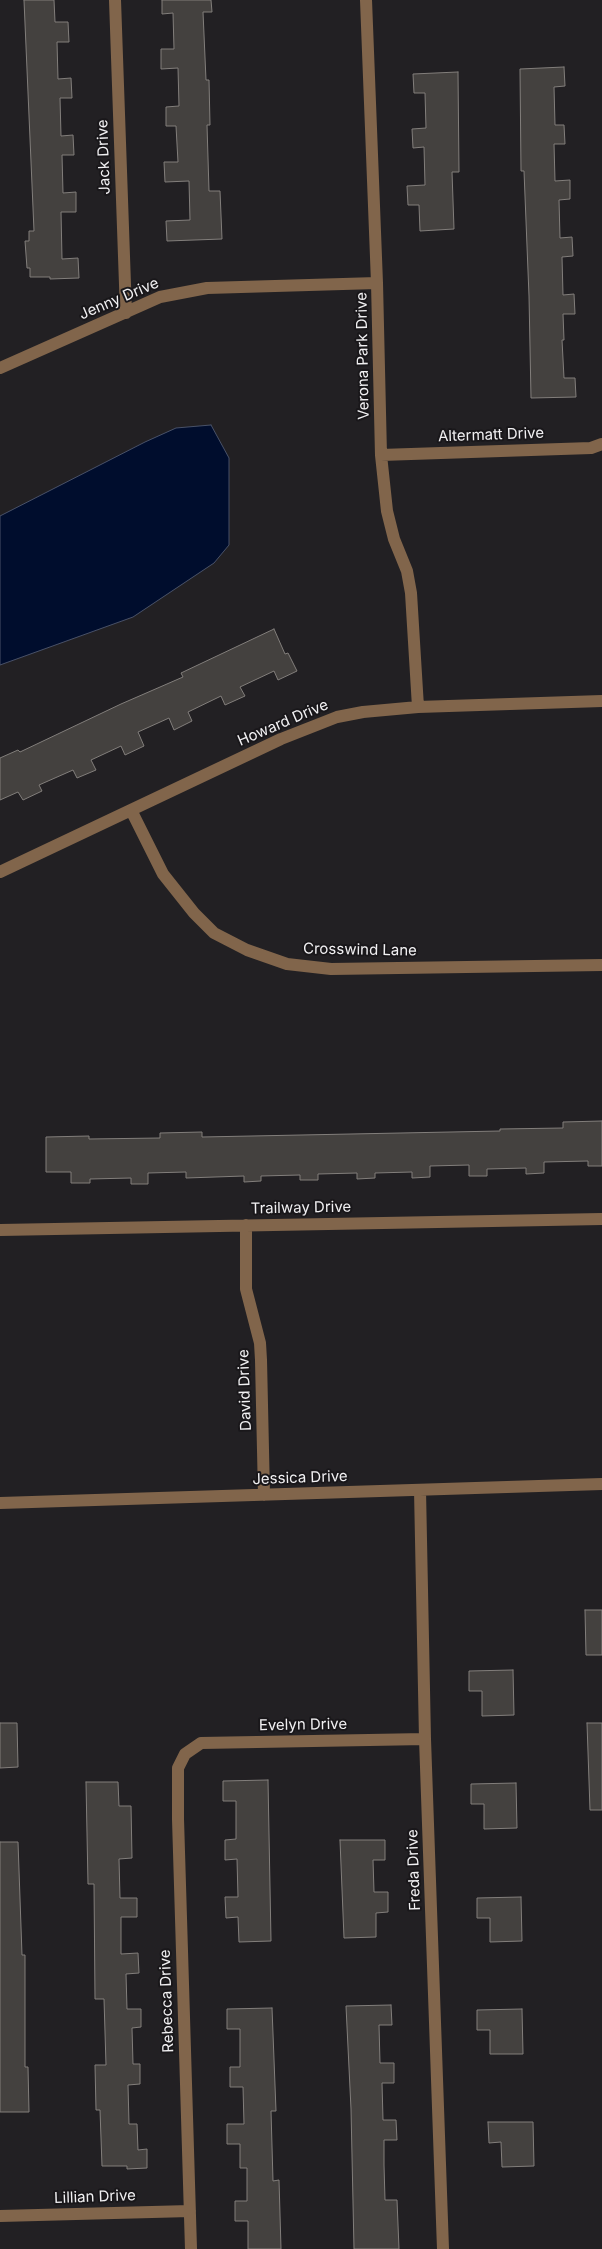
<!DOCTYPE html>
<style>
body{margin:0}
canvas{display:block;background:#222023}
</style>
<canvas width="602" height="2249"></canvas>
<script>
const context = document.querySelector('canvas').getContext('2d');
context.lineJoin = 'round';
function fillPath(path, color) { context.fillStyle = color; context.fill(path, 'evenodd'); }
const shape = rows => new Path2D(rows.map(r => 'M' + r).join(''));
function stroke(path, color, width, dash) { context.strokeStyle = color; context.lineWidth = width; context.lineCap = dash ? 'butt' : 'round'; context.setLineDash(dash || []); context.stroke(path); }
function write(font, color, halo, rows, align = 'center') {
  context.font = font + ' Inter,sans-serif'; context.lineWidth = 4; context.setLineDash([]); context.textBaseline = 'middle'; context.strokeStyle = halo; context.fillStyle = color; for (const [text, x, y, turn = 0] of rows) {
    context.save(); context.translate(x, y); context.rotate((+turn || 0) * Math.PI / 180); context.textAlign = isNaN(turn) ? turn : align; if (halo) context.strokeText(text, 0, 0); context.fillText(text, 0, 0); context.restore();
  }
}
const water = shape([
 [211,425,229,458,229,545,214,563,133,617,0,665,0,516,145,442,176,428,211,425]
]);
const building = shape([
 [24,0,54,0,55,22,68,22,69,42,57,42,58,79,71,78,72,98,60,98,61,136,73,135,74,155,62,155,63,193,76,192,76,212,61,212,62,259,78,258,79,278,50,279,50,277,30,277,30,268,27,268,25,241,29,241,29,231,34,231,24,0],
 [162,0,211,0,212,12,203,12,206,80,209,80,210,125,207,125,209,191,220,191,222,239,167,241,166,221,190,220,189,181,165,182,164,162,178,162,176,126,166,126,166,107,179,106,178,68,161,69,161,49,174,49,173,13,162,14,162,0],
 [564,67,565,86,554,87,555,125,564,125,565,144,554,144,555,181,570,180,570,199,559,200,560,238,572,237,573,256,562,257,563,295,574,294,575,314,563,314,564,340,562,340,564,378,575,378,576,397,531,398,529,296,524,171,521,171,520,69,564,67],
 [458,72,459,172,452,172,454,229,420,231,419,205,408,205,407,186,425,185,424,147,413,148,412,129,426,128,425,93,414,93,413,74,458,72],
 [274,629,285,654,288,653,297,671,278,680,274,671,240,687,245,696,225,705,221,696,188,712,192,721,174,730,169,718,138,732,144,746,125,755,121,746,91,760,96,770,77,778,73,770,39,785,42,791,23,800,18,792,0,800,0,758,18,750,20,752,121,704,183,677,181,673,274,629],
 [602,1121,602,1166,588,1166,588,1161,544,1162,544,1173,526,1174,526,1168,487,1169,487,1176,469,1176,469,1165,430,1166,430,1177,412,1178,412,1172,375,1173,375,1178,357,1179,357,1173,318,1174,318,1180,300,1180,300,1175,261,1176,261,1181,244,1182,244,1176,186,1178,186,1172,148,1173,148,1184,131,1184,131,1178,90,1179,90,1183,71,1183,71,1172,46,1172,46,1137,89,1136,89,1139,160,1138,160,1133,202,1132,202,1137,500,1131,500,1129,563,1128,563,1122,602,1121],
 [585,1610,602,1610,602,1655,586,1655,585,1610],
 [513,1670,514,1715,482,1716,482,1691,469,1691,469,1671,513,1670],
 [0,1723,17,1723,18,1767,0,1768,0,1723],
 [587,1723,602,1723,602,1810,590,1810,587,1723],
 [268,1780,271,1941,239,1942,238,1917,226,1918,225,1897,238,1897,237,1859,225,1860,225,1840,236,1839,236,1801,223,1801,223,1781,268,1780],
 [86,1782,118,1782,119,1806,131,1806,132,1858,119,1859,120,1898,137,1898,137,1917,121,1917,121,1954,138,1953,139,1973,126,1974,127,2009,141,2009,141,2027,132,2028,133,2064,140,2064,140,2084,128,2085,129,2124,137,2124,138,2150,147,2149,147,2168,127,2169,127,2166,102,2166,100,2110,96,2110,95,2065,106,2065,104,1999,95,1999,94,1884,88,1884,86,1782],
 [516,1783,517,1828,484,1829,484,1804,471,1804,471,1784,516,1783],
 [340,1840,385,1840,385,1860,373,1860,374,1892,388,1892,388,1912,376,1913,376,1937,344,1938,340,1840],
 [0,1842,18,1842,22,1955,25,1955,25,2067,28,2067,29,2112,0,2112,0,1842],
 [521,1897,522,1941,490,1942,490,1918,477,1918,477,1898,521,1897],
 [391,2005,392,2025,379,2025,380,2063,394,2063,394,2083,382,2083,383,2120,396,2120,397,2140,384,2140,384,2165,385,2200,397,2200,399,2249,354,2249,351,2109,346,2006,391,2005],
 [272,2008,276,2111,271,2111,273,2181,279,2180,281,2249,248,2249,248,2221,235,2221,235,2201,247,2201,247,2168,240,2168,240,2144,227,2144,227,2124,244,2124,243,2087,230,2087,230,2067,240,2067,240,2029,227,2029,227,2009,272,2008],
 [522,2009,523,2054,490,2054,490,2030,477,2030,477,2010,522,2009],
 [488,2122,533,2122,534,2166,502,2167,501,2142,489,2143,488,2122]
]);
const minor = shape([
 [115,0,126,313],
 [366,0,377,283,381,455,387,511,394,539,407,571,411,593,418,707],
 [0,368,160,297,207,288,377,283],
 [381,455,591,448,602,444],
 [131,810,163,874,194,913,214,933,247,950,287,964,331,969,602,965],
 [0,872,281,739,337,717,363,712,418,707,602,701],
 [246,1225,246,1289,260,1343,261,1360,264,1495],
 [0,1230,602,1219],
 [420,1490,425,1739,443,2249],
 [0,1503,602,1484],
 [0,2216,190,2211],
 [191,2249,178,1819,178,1768,185,1754,201,1743,425,1739]
]);
const streetNames = [
 ["Jack Drive",104,157,-92],
 ["Jenny Drive",119,299,-23],
 ["Verona Park Drive",363,356,-91],
 ["Altermatt Drive",491,435,-2],
 ["Howard Drive",283,723,-23],
 ["Crosswind Lane",360,950,1],
 ["Trailway Drive",301,1208,-1],
 ["David Drive",245,1390,-92],
 ["Jessica Drive",300,1478,-2],
 ["Evelyn Drive",303,1725,-1],
 ["Freda Drive",414,1870,-92],
 ["Rebecca Drive",167,2001,-92],
 ["Lillian Drive",95,2197,-2]
];
fillPath(water, '#000d2d');
stroke(water, '#485168', 1);
fillPath(building, '#44413f');
stroke(building, '#827e7b', 1);
stroke(minor, '#81654b', 12);
write('15px', '#f1f0f2', '#19171a', streetNames);
</script>
